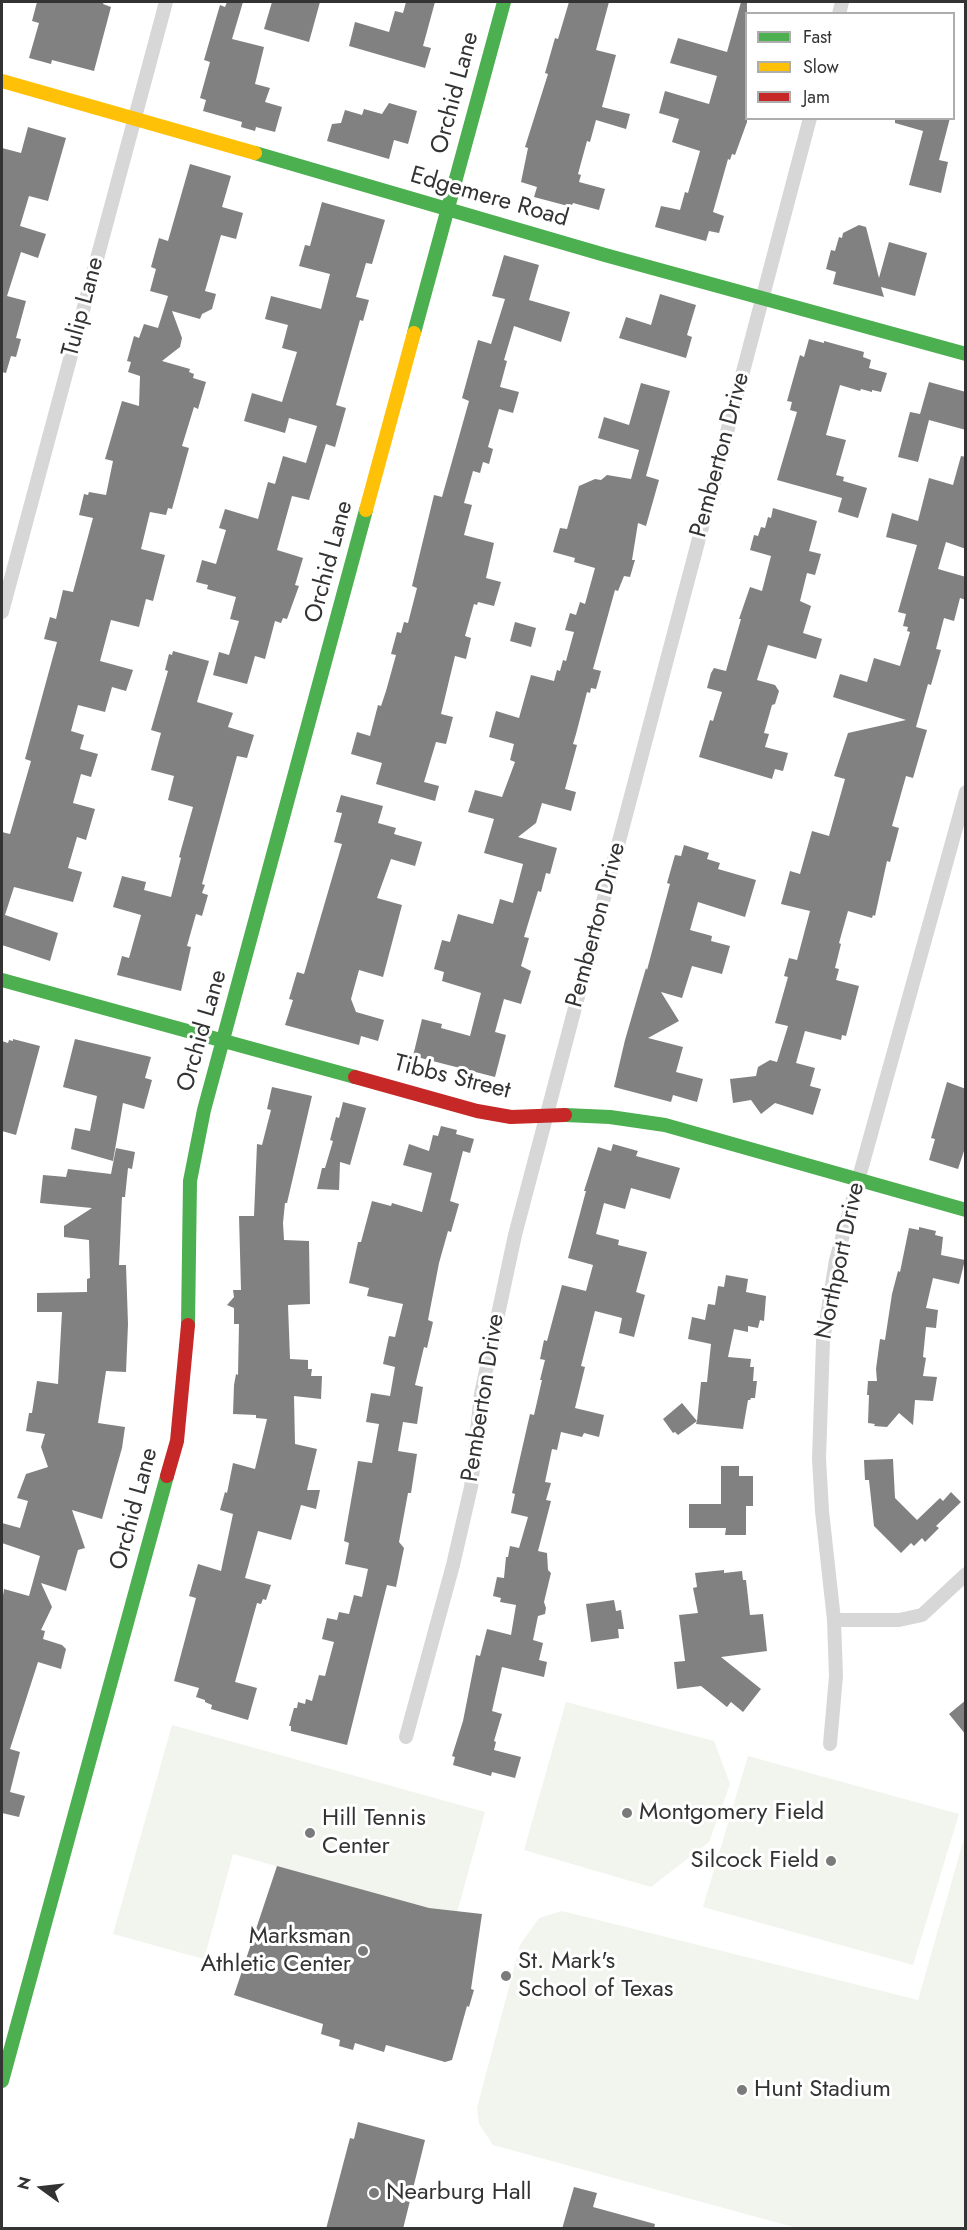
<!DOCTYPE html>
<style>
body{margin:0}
#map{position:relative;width:967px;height:2230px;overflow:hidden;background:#fff;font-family:Jost,sans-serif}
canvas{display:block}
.frame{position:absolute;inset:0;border:3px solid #333;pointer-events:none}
.legend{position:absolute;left:745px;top:12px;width:210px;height:108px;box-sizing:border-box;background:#fff;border:2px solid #adadad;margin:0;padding:8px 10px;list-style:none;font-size:18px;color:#333}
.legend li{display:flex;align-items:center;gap:12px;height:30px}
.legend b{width:30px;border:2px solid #adadad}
.north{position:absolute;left:12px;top:2158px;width:60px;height:60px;-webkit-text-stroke:4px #fff;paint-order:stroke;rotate:285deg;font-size:16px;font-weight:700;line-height:24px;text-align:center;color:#333}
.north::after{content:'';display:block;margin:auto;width:21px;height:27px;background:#333;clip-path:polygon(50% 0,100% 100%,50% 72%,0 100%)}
</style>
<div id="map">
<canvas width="967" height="2230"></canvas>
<div class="frame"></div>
<ul class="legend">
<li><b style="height:8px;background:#4caf50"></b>Fast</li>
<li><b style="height:8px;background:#ffc107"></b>Slow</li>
<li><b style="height:8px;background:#c62828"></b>Jam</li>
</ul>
<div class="north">N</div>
</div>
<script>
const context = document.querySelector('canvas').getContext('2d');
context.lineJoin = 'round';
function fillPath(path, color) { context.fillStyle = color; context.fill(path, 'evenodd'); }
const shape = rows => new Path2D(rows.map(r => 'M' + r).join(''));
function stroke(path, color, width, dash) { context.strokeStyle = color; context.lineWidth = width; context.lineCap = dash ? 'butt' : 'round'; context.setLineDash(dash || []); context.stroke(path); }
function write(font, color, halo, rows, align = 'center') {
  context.font = font + ' Jost,sans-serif'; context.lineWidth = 6; context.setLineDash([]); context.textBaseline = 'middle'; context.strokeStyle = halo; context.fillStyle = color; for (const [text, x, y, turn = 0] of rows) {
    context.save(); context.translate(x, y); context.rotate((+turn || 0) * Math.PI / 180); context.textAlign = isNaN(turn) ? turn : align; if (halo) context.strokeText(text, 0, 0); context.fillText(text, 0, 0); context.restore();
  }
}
const green = shape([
 [566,1702,714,1741,730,1784,709,1842,651,1887,524,1850],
 [172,1725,485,1812,456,1916,233,1854,204,1959,113,1934],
 [748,1756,959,1814,913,1965,703,1907],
 [965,1835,966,2217,962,2228,797,2228,493,2145,479,2124,477,2108,520,1945,539,1918,562,1911,918,2000]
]);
const building = shape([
 [37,2,104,2,103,4,111,7,94,71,52,60,51,64,29,58,39,23,32,21],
 [227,2,243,2,232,39,264,47,255,84,270,88,265,102,282,107,275,132,256,127,255,131,241,127,242,122,203,111,206,100,200,98,210,62,204,60,220,5,225,7],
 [272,2,320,2,309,42,264,29],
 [406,2,435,2,423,46,431,48,425,68,349,46,355,22,389,32,395,11,403,13],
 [569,2,609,2,596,50,616,55,602,107,630,114,626,129,596,120,590,142,587,141,578,174,581,175,579,182,605,189,599,210,573,203,572,205,569,204,568,206,534,197,537,187,521,182,528,148,525,147,548,74,545,73,555,38,558,39],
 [741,2,747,2,747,122,735,155,732,154,730,160,728,159,713,212,724,216,719,233,709,231,706,241,655,227,661,206,680,210,685,192,688,193,700,151,672,142,679,119,659,113,665,91,709,104,717,76,670,63,678,38,727,52],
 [389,103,417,111,408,144,394,140,389,159,327,141,332,124,341,123,345,110,362,115,364,109,382,114],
 [895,118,950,118,939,160,948,162,941,193,909,185,923,131,895,123],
 [28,127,66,138,48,201,29,196,20,226,46,234,38,258,21,252,7,296,26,301,16,338,21,339,16,357,11,356,6,373,2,372,2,148,21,153],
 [190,164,231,176,222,207,243,213,236,239,221,235,205,291,216,294,212,309,202,314,200,319,172,311,182,338,180,347,162,361,190,369,189,372,194,374,193,378,206,382,198,409,194,407,182,446,189,448,172,509,168,508,166,515,150,512,141,549,165,555,153,601,146,599,139,627,111,620,100,661,133,670,126,691,112,687,105,712,78,705,71,731,84,735,80,749,98,754,91,777,81,774,73,803,95,809,86,840,77,837,68,868,82,872,73,902,14,887,5,915,58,933,50,961,2,945,2,832,10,834,31,761,25,759,57,642,44,639,50,617,56,619,63,590,73,592,93,518,79,515,84,494,88,495,89,492,106,495,113,461,105,459,122,401,139,406,140,376,128,372,131,362,127,361,134,336,139,338,144,324,158,328,168,296,150,291,156,269,151,267,159,238,168,241],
 [322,202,385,220,372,264,366,263,356,297,369,300,363,321,360,320,336,405,346,408,335,447,326,444,309,500,292,496,277,550,303,558,295,585,299,586,287,619,283,618,281,623,275,621,265,659,255,656,247,684,213,675,219,652,229,655,239,621,230,619,236,597,207,589,208,585,196,582,202,560,216,564,226,530,219,528,225,509,258,519,268,482,275,484,283,456,306,463,317,426,289,418,285,433,244,421,252,393,282,402,297,352,282,348,288,325,265,319,271,296,321,309,330,274,299,266,305,245,310,246],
 [859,225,866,227,879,278,889,242,927,253,915,296,881,287,884,297,833,284,836,272,826,269,831,250,835,251,839,237,842,238,843,233],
 [504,255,539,265,529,300,570,312,561,342,514,326,504,360,507,361,500,387,519,392,513,413,499,409,488,447,493,449,489,464,483,462,480,473,473,471,464,503,472,505,464,535,494,543,486,578,501,582,494,606,478,602,477,605,474,604,465,636,471,638,466,659,455,656,441,714,453,717,446,744,436,742,424,782,439,786,435,801,376,784,382,763,351,754,357,732,370,736,378,705,381,706,386,691,396,655,391,654,397,632,401,633,404,622,408,623,417,588,412,586,434,495,442,497,469,401,462,398,478,340,491,344,505,299,492,296],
 [660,294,696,305,687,335,692,337,686,358,619,338,626,317,651,325],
 [809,339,824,343,824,341,864,352,863,357,871,360,869,368,887,373,881,392,872,390,872,392,861,389,860,391,840,385,826,435,846,440,836,475,844,477,843,481,867,488,858,518,838,512,842,498,777,480,797,412,790,410,792,402,787,401,800,355,804,357],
 [929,382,966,392,966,430,929,420,918,462,898,457,910,412,920,414],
 [641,383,670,391,646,476,659,480,646,526,638,523,632,560,635,560,630,577,624,576,618,591,615,590,593,669,601,671,596,689,591,688,590,693,587,692,576,734,573,744,577,745,565,789,576,792,571,811,542,803,536,823,518,837,557,848,550,874,546,873,541,892,538,891,524,937,529,938,521,966,531,971,521,1004,504,999,495,1032,506,1035,495,1077,413,1056,422,1019,442,1024,441,1028,470,1036,481,993,442,981,444,972,434,969,442,940,450,942,458,914,493,924,500,899,513,903,523,864,484,853,494,819,468,812,475,790,502,797,515,762,510,760,514,744,489,737,496,711,519,718,531,675,554,681,557,670,560,671,563,660,566,661,574,632,565,630,570,613,576,615,580,602,585,604,595,568,574,562,575,558,553,552,560,528,567,529,579,486,595,479,601,480,607,475,631,479,639,450,598,438,604,417,629,425],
 [961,456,966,457,966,549,946,542,938,569,966,577,966,600,960,598,954,621,944,618,936,649,941,650,931,685,928,684,916,727,927,730,913,778,906,776,892,826,899,828,890,862,887,861,875,916,873,915,872,918,848,911,839,943,841,944,835,968,839,969,836,980,859,986,846,1036,842,1035,841,1040,805,1031,796,1063,815,1068,810,1086,821,1089,813,1115,775,1103,761,1114,751,1100,733,1103,730,1079,756,1076,758,1067,770,1060,777,1062,788,1026,775,1023,788,977,784,976,789,958,797,960,810,911,781,904,790,871,800,874,812,831,829,836,845,779,834,776,848,733,906,720,833,697,840,674,867,682,874,658,900,666,910,632,907,631,908,627,903,626,906,614,898,612,917,545,886,537,892,513,918,521,929,478,953,485],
 [773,508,817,521,809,551,821,554,815,575,807,573,800,601,811,606,803,633,822,639,816,659,768,645,757,680,775,685,779,691,775,704,772,705,764,733,769,734,765,747,788,753,783,771,775,769,772,779,699,757,710,720,713,721,722,692,707,688,711,673,714,668,726,671,741,619,739,619,750,587,762,591,771,556,750,550,754,535,758,536,761,527,765,528,768,517,771,518],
 [515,622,536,628,531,647,510,641],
 [173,651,209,661,197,702,233,713,228,727,254,735,247,758,237,756,202,884,205,885,202,893,208,895,202,916,196,914,187,946,191,947,181,991,117,975,122,956,129,958,141,915,113,907,122,876,146,882,144,890,171,897,181,858,179,857,193,807,168,800,174,776,151,770,161,733,151,730,168,671,165,670,169,654,172,655],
 [341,795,383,806,378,823,396,828,394,834,422,842,415,866,391,859,377,898,402,905,383,977,359,970,351,999,356,1012,384,1020,378,1041,361,1036,359,1045,285,1025,293,1000,289,999,297,972,304,974,342,844,334,842,342,813,336,812],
 [684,845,709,853,707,859,720,863,718,869,756,880,745,917,698,902,690,930,712,936,711,941,730,946,722,974,692,966,682,998,661,992,679,1021,648,1038,683,1047,676,1072,703,1079,697,1102,673,1095,671,1102,614,1087,625,1040,646,968,647,970,670,884,667,883,675,855,681,856],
 [13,1039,40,1046,16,1135,2,1131,2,1041,8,1043,9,1040,13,1041],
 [75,1039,151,1057,145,1078,152,1080,144,1109,123,1103,113,1161,71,1149,75,1128,90,1131,97,1096,63,1087],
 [947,1082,966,1089,966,1145,958,1169,929,1160,935,1139,931,1138],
 [272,1087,312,1096,287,1203,285,1203,283,1223,284,1240,309,1241,310,1304,288,1305,290,1359,308,1360,308,1369,312,1369,311,1376,322,1376,321,1399,294,1396,295,1444,317,1449,307,1490,320,1490,316,1509,301,1505,291,1540,258,1531,245,1578,271,1585,266,1600,263,1599,261,1604,257,1603,235,1682,257,1688,248,1720,211,1709,212,1705,205,1702,205,1700,196,1697,199,1688,174,1681,196,1598,189,1596,198,1564,221,1571,233,1514,220,1510,225,1492,227,1493,233,1463,255,1469,267,1419,256,1418,256,1415,233,1414,234,1385,236,1374,238,1375,239,1324,234,1324,234,1308,227,1305,234,1297,233,1290,241,1290,239,1216,254,1216,257,1144,262,1145,271,1110,267,1109],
 [343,1102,366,1108,350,1165,340,1162,339,1190,317,1189,322,1168,325,1168,333,1141,330,1140,336,1117,339,1118],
 [441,1126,457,1130,456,1134,474,1139,470,1153,463,1151,450,1201,459,1204,451,1232,448,1231,439,1263,428,1320,433,1322,427,1348,424,1347,415,1385,423,1387,417,1424,403,1422,398,1451,417,1454,411,1493,408,1493,399,1542,404,1548,396,1587,387,1585,347,1745,291,1731,291,1726,289,1726,294,1708,297,1708,298,1702,305,1704,306,1699,312,1701,319,1675,325,1676,334,1642,322,1639,327,1618,337,1620,339,1612,349,1614,354,1595,362,1597,368,1569,345,1564,349,1543,344,1541,358,1461,372,1463,379,1424,366,1422,371,1393,390,1396,395,1367,383,1364,389,1336,395,1337,403,1304,367,1296,369,1288,349,1283,358,1242,361,1242,372,1201,391,1206,392,1203,422,1212,432,1173,403,1165,409,1144,429,1151,433,1135,438,1136],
 [613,1144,638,1151,636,1156,680,1168,670,1199,631,1188,625,1209,604,1203,596,1234,619,1240,618,1245,647,1252,636,1292,645,1295,634,1337,619,1333,622,1318,595,1311,581,1366,585,1367,575,1408,604,1415,599,1437,584,1433,582,1437,561,1432,557,1450,552,1449,545,1482,551,1483,546,1500,551,1501,538,1551,547,1553,548,1570,551,1573,544,1602,546,1608,545,1614,538,1616,533,1640,543,1643,539,1660,547,1662,544,1677,502,1667,492,1711,502,1714,494,1741,496,1742,494,1750,521,1757,515,1778,492,1772,491,1776,453,1765,455,1757,452,1756,463,1721,476,1655,480,1656,487,1629,511,1635,516,1605,500,1602,501,1598,493,1596,497,1577,504,1578,506,1557,508,1557,510,1546,519,1548,528,1517,511,1513,515,1494,512,1493,530,1414,534,1415,542,1380,540,1380,545,1360,540,1359,544,1340,547,1341,562,1285,586,1291,593,1265,568,1258,586,1191,584,1191,598,1147,611,1151],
 [116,1148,135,1152,132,1169,128,1168,125,1197,122,1197,119,1265,126,1265,128,1324,126,1372,106,1371,98,1423,125,1427,122,1448,102,1519,72,1510,85,1548,78,1550,66,1591,41,1583,52,1607,41,1630,45,1631,43,1639,62,1645,66,1649,61,1669,38,1662,10,1749,20,1752,10,1792,25,1796,19,1817,2,1813,2,1602,4,1589,29,1596,40,1556,2,1543,2,1523,20,1528,28,1501,17,1498,26,1474,48,1467,41,1447,45,1434,26,1431,29,1413,32,1413,37,1381,58,1384,62,1312,37,1312,37,1293,87,1292,87,1279,90,1278,89,1240,64,1237,64,1226,92,1208,40,1203,43,1175,66,1177,68,1169,111,1174],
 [919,1227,936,1231,935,1235,943,1237,941,1255,965,1260,959,1284,933,1278,926,1308,938,1310,936,1328,926,1327,923,1357,926,1358,923,1376,937,1377,933,1401,915,1400,913,1425,899,1413,887,1427,874,1426,875,1424,868,1423,869,1395,867,1395,868,1381,877,1381,876,1369,880,1339,885,1340,892,1294,898,1271,900,1272,909,1228,919,1230],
 [726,1275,748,1279,746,1292,766,1296,764,1321,760,1320,758,1328,748,1326,748,1332,734,1329,728,1357,751,1359,750,1367,754,1367,753,1381,757,1381,755,1398,751,1398,750,1400,748,1400,743,1429,696,1424,697,1421,678,1435,675,1432,673,1433,663,1419,682,1403,697,1421,701,1382,707,1382,711,1344,688,1339,692,1317,705,1320,708,1304,715,1305,718,1286,724,1287],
 [893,1459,895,1498,917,1520,940,1498,943,1501,951,1492,961,1502,936,1526,939,1528,925,1542,922,1538,914,1546,911,1543,901,1553,874,1526,869,1480,865,1480,864,1460],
 [721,1466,739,1466,739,1476,753,1476,753,1506,746,1506,746,1535,725,1535,726,1528,689,1528,689,1504,721,1504],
 [724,1570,724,1573,742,1571,743,1580,746,1580,750,1615,763,1614,767,1651,721,1657,761,1689,743,1712,731,1702,727,1707,701,1686,677,1689,674,1662,685,1661,679,1615,698,1613,693,1588,697,1587,695,1573],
 [614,1600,616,1611,621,1610,624,1629,618,1629,619,1638,591,1642,586,1604],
 [966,1700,966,1735,949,1714],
 [277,1866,429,1908,482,1914,471,1989,474,1990,469,2007,467,2006,452,2060,445,2062,386,2045,384,2052,355,2043,353,2050,339,2046,340,2040,321,2034,323,2024,234,1995],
 [358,2122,425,2140,403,2229,326,2229,350,2138,354,2139],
 [574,2187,597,2193,593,2207,655,2224,654,2229,562,2229]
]);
const street = shape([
 [839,14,842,2],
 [2,612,166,2],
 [834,1620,899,1620,922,1615,966,1574],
 [406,1737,453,1565,471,1487,481,1394,515,1235,810,118],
 [830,1744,836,1676,834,1620,822,1511,819,1459,823,1341,836,1260,966,792]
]);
const fast = shape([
 [255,153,605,255,966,354],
 [414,333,504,2],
 [2,980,355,1077],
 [565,1115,610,1117,665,1125,966,1210],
 [188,1325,190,1181,204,1110,366,510],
 [2,2081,167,1476]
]);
const slow = shape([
 [2,81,255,153],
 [366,510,414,333]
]);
const jam = shape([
 [355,1077,477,1111,511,1117,565,1115],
 [167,1476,177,1441,188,1325]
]);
const markers = [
 [627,1813,6,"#7a7a7a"],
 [310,1833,6,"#7a7a7a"],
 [831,1861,6,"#7a7a7a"],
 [363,1951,6,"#7a7a7a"],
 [506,1976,6,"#7a7a7a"],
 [742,2090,6,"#7a7a7a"],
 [374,2193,6,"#7a7a7a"]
];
const streetNames = [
 ["Orchid Lane",456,93,-75],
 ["Edgemere Road",489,198,16],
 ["Tulip Lane",84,307,-75],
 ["Pemberton Drive",721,455,-75],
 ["Orchid Lane",330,562,-75],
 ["Pemberton Drive",597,925,-75],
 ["Orchid Lane",203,1031,-74],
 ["Tibbs Street",452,1078,14],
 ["Northport Drive",841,1261,-78],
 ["Pemberton Drive",484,1398,-81],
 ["Orchid Lane",135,1509,-75]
];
const poiNames = [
 ["Montgomery Field",639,1813],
 ["Hill Tennis",322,1819],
 ["Center",322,1847],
 ["Silcock Field",819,1861,"right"],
 ["Marksman",351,1937,"right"],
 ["Athletic Center",351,1965,"right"],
 ["St. Mark's",518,1962],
 ["School of Texas",518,1990],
 ["Hunt Stadium",754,2090],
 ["Nearburg Hall",386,2193]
];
fillPath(green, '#f1f5ed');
fillPath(building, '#818181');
stroke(street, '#d7d7d7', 14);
stroke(fast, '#4caf50', 14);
stroke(slow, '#ffc107', 14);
stroke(jam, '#c62828', 14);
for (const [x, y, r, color] of markers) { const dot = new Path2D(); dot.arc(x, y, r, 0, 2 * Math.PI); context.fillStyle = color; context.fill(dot); stroke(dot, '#fff', 2); }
write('24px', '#333', '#fff', streetNames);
write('24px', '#333', '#fff', poiNames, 'left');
</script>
